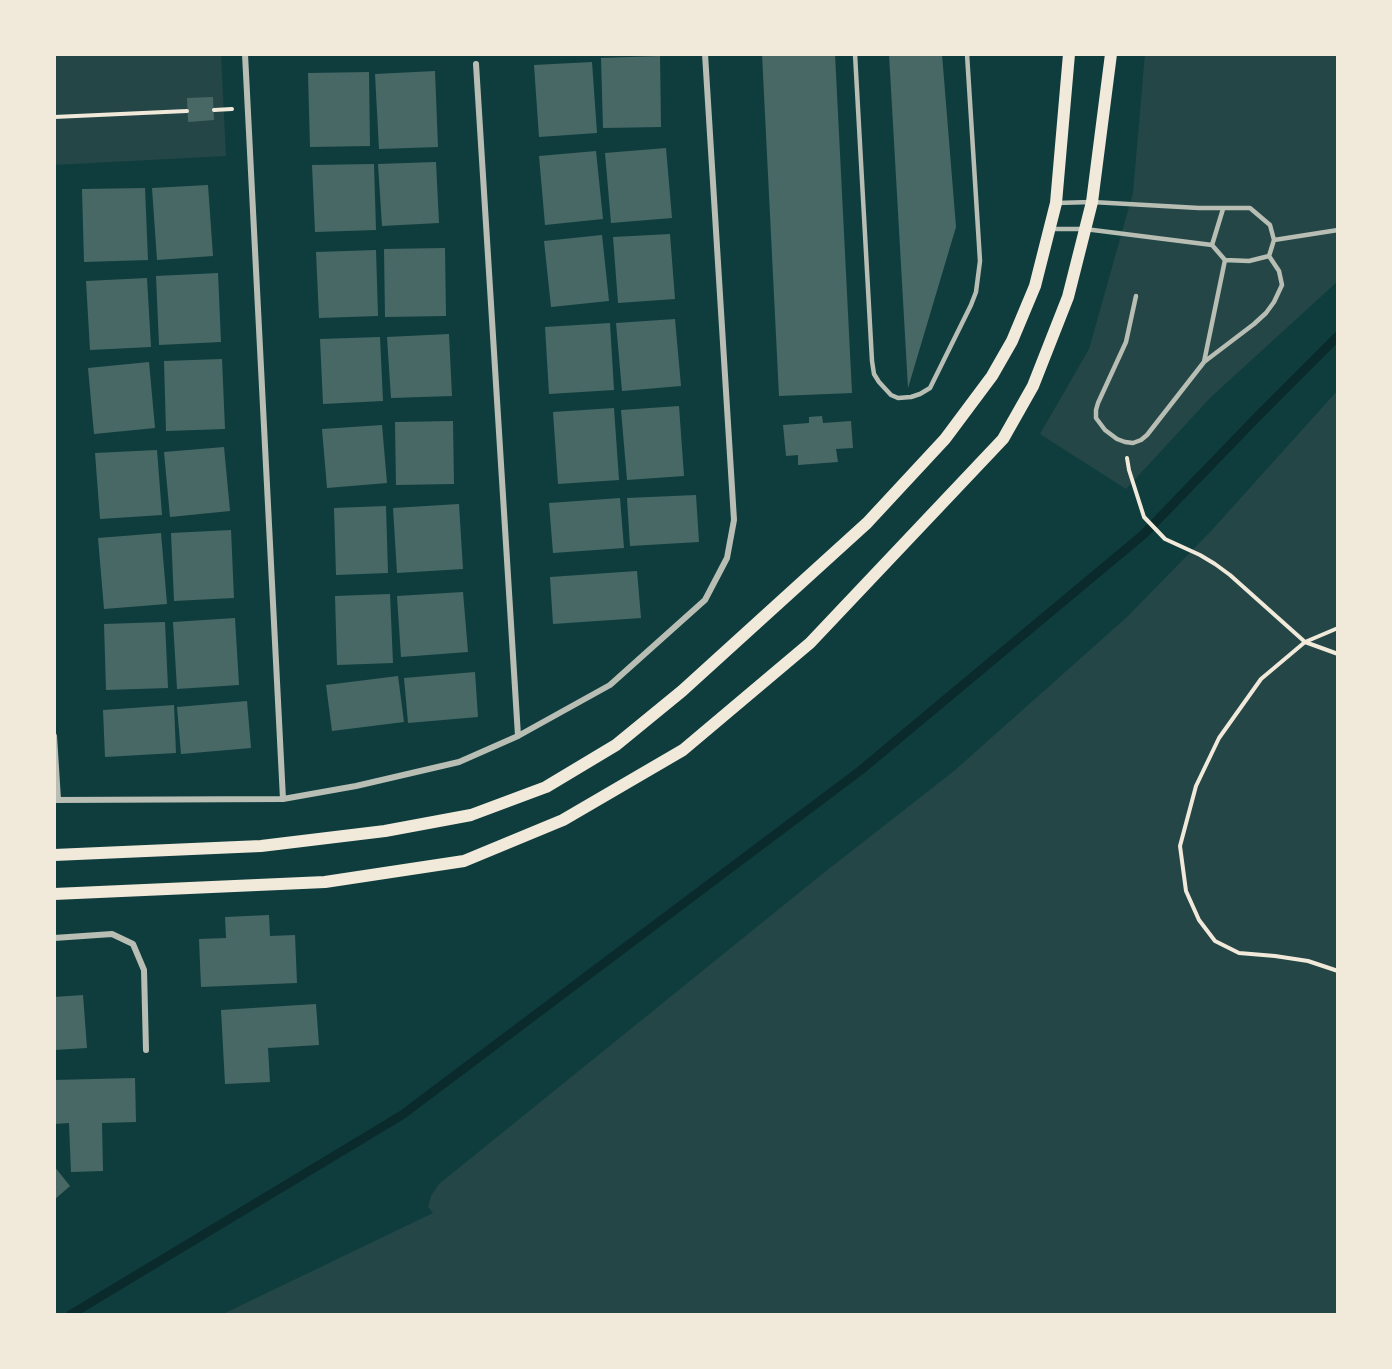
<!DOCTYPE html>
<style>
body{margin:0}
#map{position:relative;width:1392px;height:1369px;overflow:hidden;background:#0f3d3e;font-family:"Work Sans",sans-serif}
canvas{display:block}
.frame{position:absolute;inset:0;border:56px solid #f1e9da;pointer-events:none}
</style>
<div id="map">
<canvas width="1392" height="1369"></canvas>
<div class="frame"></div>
</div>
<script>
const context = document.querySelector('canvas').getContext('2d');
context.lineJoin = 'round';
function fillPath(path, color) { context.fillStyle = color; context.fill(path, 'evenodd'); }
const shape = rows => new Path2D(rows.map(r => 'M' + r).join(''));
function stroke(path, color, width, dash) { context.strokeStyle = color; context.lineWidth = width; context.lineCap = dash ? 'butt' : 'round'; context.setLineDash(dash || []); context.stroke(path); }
const green = shape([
 [85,54,221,54,226,156,54,165,54,56],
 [1145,54,1338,54,1338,281,1211,397,1126,489,1040,434,1089,349,1133,193],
 [1338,390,1338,1315,221,1315,433,1213,428,1207,431,1196,439,1184,821,875,954,771,1127,617,1211,531]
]);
const stream = shape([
 [70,1315,402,1115,861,770,1144,534,1260,414,1338,336]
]);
const building = shape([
 [762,54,835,54,852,393,779,396],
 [889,54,942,54,956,227,908,388],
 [660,56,661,127,603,128,601,58],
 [592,62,597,133,539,137,534,65],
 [435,71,438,147,379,149,375,74],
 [369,72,370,146,310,147,308,73],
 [213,97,214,120,188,122,187,98],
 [666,148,672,218,611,223,605,153],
 [596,151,603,219,545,225,539,156],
 [436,162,439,223,382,226,378,164],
 [374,164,376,230,315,232,312,165],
 [208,185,213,256,157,260,152,188],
 [145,188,148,260,84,262,82,189],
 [670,234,675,299,618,303,613,237],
 [602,235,609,301,551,307,544,241],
 [445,248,446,316,385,317,384,249],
 [376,250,378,316,319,318,316,252],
 [218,273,221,342,159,345,156,276],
 [147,278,151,347,90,350,86,281],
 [675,319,681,386,622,391,616,323],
 [610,323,614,390,549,394,545,327],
 [449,334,452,396,391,398,387,337],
 [380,337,383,401,323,404,320,339],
 [222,359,225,429,166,431,164,361],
 [149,362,155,428,94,434,88,368],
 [679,406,684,476,627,480,621,410],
 [614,408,619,480,558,484,553,412],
 [822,416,823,423,851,421,853,448,836,449,838,462,798,465,798,455,786,456,783,425,809,423,809,417],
 [453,421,454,484,396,485,395,422],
 [382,425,387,483,327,488,322,429],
 [224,447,230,511,170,517,164,452],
 [157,450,162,515,100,519,95,453],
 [696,495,699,542,630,546,627,498],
 [620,498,624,548,553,553,549,503],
 [459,504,463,569,397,573,393,508],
 [386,506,388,573,336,575,334,508],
 [231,530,234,598,174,601,171,533],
 [161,533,167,604,104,609,98,538],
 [637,571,641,618,553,624,550,577],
 [463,592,468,652,401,657,397,596],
 [390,594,393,663,337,665,335,596],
 [235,618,239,685,177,689,173,622],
 [165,622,168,688,106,690,104,624],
 [475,672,478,717,408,723,404,678],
 [398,676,404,722,332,731,326,685],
 [247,701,251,748,181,754,177,707],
 [174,705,176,753,105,757,103,710],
 [269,915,270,936,295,935,297,983,201,987,199,939,226,938,225,917],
 [83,995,87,1048,54,1050,54,997],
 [316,1004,319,1045,268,1048,270,1082,225,1084,221,1010],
 [135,1078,136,1122,102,1123,103,1171,71,1172,69,1123,54,1124,54,1080],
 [54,1166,70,1186,54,1200]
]);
const path = shape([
 [214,110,232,109],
 [54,117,187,111],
 [1127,458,1129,470,1144,517,1165,539,1200,555,1215,564,1230,575,1305,642,1338,654],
 [1338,628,1305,642,1261,679,1219,738,1196,786,1180,846,1186,891,1199,920,1215,941,1239,953,1275,956,1308,961,1338,971]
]);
const service = shape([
 [855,54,872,361,874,374,879,382,891,395,898,398,911,397,920,394,930,388,971,305,976,292,980,261,967,54],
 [1056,203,1092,202,1199,208,1250,208,1270,225,1274,240,1269,256,1249,261,1225,260],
 [1050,229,1085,229,1212,245],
 [1274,240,1338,230],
 [1136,296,1126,342,1098,403,1096,410,1096,418,1105,430,1117,439,1125,442,1133,443,1141,440,1147,435,1204,362,1254,324,1266,313,1274,302,1282,285,1279,271,1269,256],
 [1204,362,1225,260,1212,245,1223,209]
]);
const minor = shape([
 [245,54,283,799],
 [476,64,518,736],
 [54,736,58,800],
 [54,800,283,799,356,786,459,762,518,736,610,685,705,600,727,558,734,520,705,54],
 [54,938,112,934,133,944,144,970,146,1050]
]);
const secondary = shape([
 [54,855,261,846,385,831,471,815,546,787,616,745,682,691,867,523,945,439,992,376,1012,341,1035,286,1056,203,1069,54],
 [54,894,325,882,464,861,563,820,683,750,810,643,1003,439,1033,386,1068,297,1092,202,1111,54]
]);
fillPath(green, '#244646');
stroke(stream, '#0a2a2b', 9);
fillPath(building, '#486865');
stroke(path, '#f1e9da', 4);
stroke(service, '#b8beb3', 4.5);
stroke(minor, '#b8beb3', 6);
stroke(secondary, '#f1e9da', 12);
</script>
